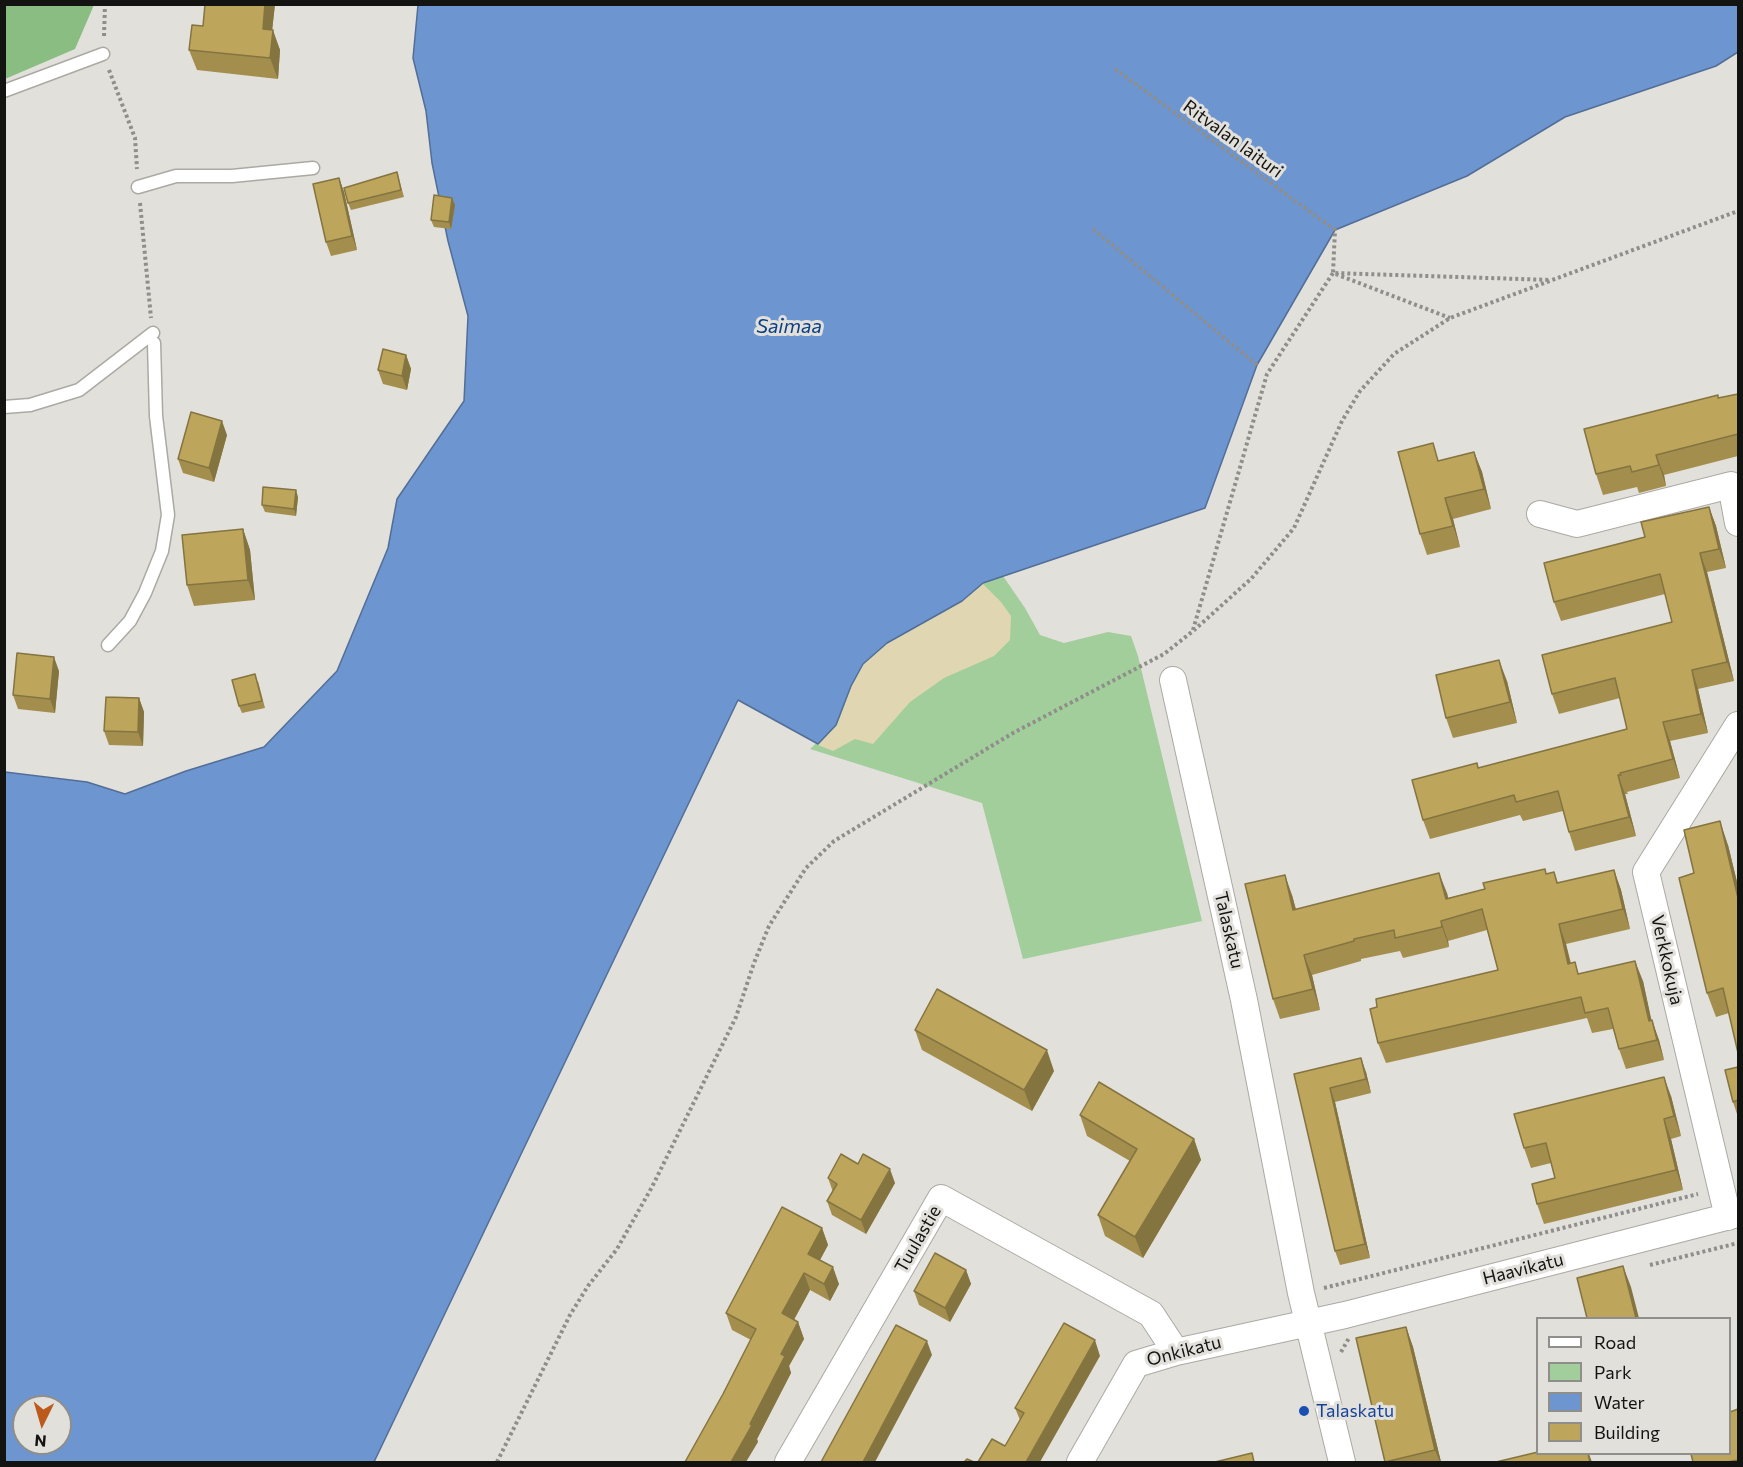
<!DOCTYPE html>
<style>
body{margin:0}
#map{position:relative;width:1743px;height:1467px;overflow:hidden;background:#e2e0db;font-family:Commissioner,sans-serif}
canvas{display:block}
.frame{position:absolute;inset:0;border:6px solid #131311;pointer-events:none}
.legend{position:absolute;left:1536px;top:1317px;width:195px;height:138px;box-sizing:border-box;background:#e2e0db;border:2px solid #8f8e8a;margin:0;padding:8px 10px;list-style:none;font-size:18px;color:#131311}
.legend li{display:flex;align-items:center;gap:12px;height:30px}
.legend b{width:30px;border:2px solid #8f8e8a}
.north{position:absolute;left:12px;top:1395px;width:60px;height:60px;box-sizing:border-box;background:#e2e0db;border:2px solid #8f8e8a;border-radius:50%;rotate:185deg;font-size:16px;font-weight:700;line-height:24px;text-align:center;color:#131311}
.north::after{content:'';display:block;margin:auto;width:21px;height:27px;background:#bc5a1c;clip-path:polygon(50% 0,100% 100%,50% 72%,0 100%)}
</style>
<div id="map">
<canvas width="1743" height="1467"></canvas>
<div class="frame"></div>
<ul class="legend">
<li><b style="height:8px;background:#fff"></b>Road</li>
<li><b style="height:16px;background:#a1ce9a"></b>Park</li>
<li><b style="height:16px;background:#6d95d0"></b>Water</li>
<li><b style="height:16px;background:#bda55b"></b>Building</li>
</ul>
<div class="north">N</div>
</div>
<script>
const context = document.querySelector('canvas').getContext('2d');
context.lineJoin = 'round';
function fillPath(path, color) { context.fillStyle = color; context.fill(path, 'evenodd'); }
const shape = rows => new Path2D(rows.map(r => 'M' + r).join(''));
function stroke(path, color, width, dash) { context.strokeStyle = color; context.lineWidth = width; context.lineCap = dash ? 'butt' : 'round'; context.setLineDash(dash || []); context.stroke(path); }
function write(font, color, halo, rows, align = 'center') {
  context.font = font + ' Commissioner,sans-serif'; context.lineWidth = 6; context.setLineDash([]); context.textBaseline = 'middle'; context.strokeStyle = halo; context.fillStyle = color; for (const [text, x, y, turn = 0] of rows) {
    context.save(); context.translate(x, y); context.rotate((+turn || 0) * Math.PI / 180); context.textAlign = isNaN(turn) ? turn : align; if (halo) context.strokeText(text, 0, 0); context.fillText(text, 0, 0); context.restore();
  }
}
const green = shape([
 [1003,576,1025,608,1040,635,1064,643,1108,632,1131,636,1138,656,1202,921,1023,959,982,803,810,749,836,724,849,687,863,665,888,641,963,601,984,582]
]);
const forest = shape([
 [5,4,94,4,94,5,75,49,5,79]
]);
const sand = shape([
 [983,584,1001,602,1011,616,1010,640,994,656,944,678,910,702,873,744,855,739,833,751,818,745,837,725,851,687,863,665,886,644,963,601]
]);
const water = shape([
 [418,5,1738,5,1738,52,1716,66,1565,117,1467,176,1335,230,1257,365,1205,508,983,583,962,601,887,643,863,664,851,686,836,725,818,744,738,700,374,1462,5,1462,5,772,87,782,125,794,186,771,264,747,337,671,388,548,397,499,464,401,468,316,448,241,432,163,426,111,413,58,418,5],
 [24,1407,60,1407,60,1443,24,1443,24,1407]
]);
const path = shape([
 [104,36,105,4],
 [1115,69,1335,230,1333,273,1551,280],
 [109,70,135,138,137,169],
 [140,203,151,318],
 [1093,229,1257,365],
 [1193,630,1267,374,1333,273,1450,318],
 [1650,1265,1738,1243],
 [1324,1288,1698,1194],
 [1341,1352,1349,1338],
 [497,1462,570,1315,588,1286,617,1249,652,1187,736,1017,754,963,769,926,806,868,834,841,1013,733,1164,654,1193,631,1251,579,1294,528,1342,421,1360,391,1394,354,1450,318,1738,211]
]);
const service = shape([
 [4,91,103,54],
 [138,187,176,176,232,176,313,168],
 [4,407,30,405,79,390,153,333],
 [108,645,130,621,145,593,162,551,168,515,156,416,154,343]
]);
const minor = shape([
 [1540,514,1577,524,1731,485,1738,523],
 [1173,680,1244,1000,1301,1293,1342,1462],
 [1728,1217,1646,872,1738,725],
 [788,1462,941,1198,1151,1314,1176,1352],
 [1080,1462,1136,1364,1176,1352,1345,1315,1738,1214]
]);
const wall = shape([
 [275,4,272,30,280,50,278,79,197,70,189,50,203,26],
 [397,172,404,197,351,210,348,203],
 [339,178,344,192,357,250,331,256,326,242],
 [452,198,455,205,451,229,434,227,431,220],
 [406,355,411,369,407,390,383,384,378,370],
 [1738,394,1738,456,1664,475,1666,486,1639,493,1637,487,1603,495,1596,474,1719,398],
 [227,435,214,482,183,473,178,459],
 [1474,452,1482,472,1491,509,1453,519,1460,547,1427,555,1420,534,1440,461],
 [298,497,296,516,265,512,262,505],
 [1709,507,1716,526,1726,568,1707,572,1734,681,1698,689,1708,733,1670,741,1680,778,1627,792,1628,794,1625,794,1636,836,1575,851,1569,832,1563,811,1523,821,1520,815,1430,839,1423,820,1479,768,1627,729,1620,698,1559,714,1552,694,1672,622,1665,594,1561,621,1554,602,1645,537],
 [243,529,250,550,255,600,194,606,187,585],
 [59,671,55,713,18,709,13,695],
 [258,681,265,708,242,713,239,706],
 [1507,681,1517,723,1453,738,1446,718],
 [139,698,144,712,143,746,109,745,104,731],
 [1728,845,1738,886,1738,1053,1729,1013,1716,1017,1707,993,1694,873],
 [1614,870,1621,890,1630,929,1566,944,1571,963,1579,974,1643,981,1651,1020,1659,1040,1664,1060,1626,1069,1619,1049,1613,1029,1592,1033,1587,1018,1386,1063,1378,1043,1377,1007,1498,970,1487,930,1448,941,1449,947,1403,958,1400,951,1361,959,1361,961,1312,975,1320,1010,1280,1019,1273,999,1292,895,1296,909,1447,893,1448,898,1554,872,1558,883],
 [915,1030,1054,1071,1032,1111,922,1050],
 [1738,1067,1738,1117,1733,1102],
 [1366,1072,1371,1093,1335,1102,1370,1258,1340,1265,1335,1251,1294,1074],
 [1671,1096,1681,1136,1671,1139,1683,1190,1544,1224,1537,1204,1555,1178,1551,1163,1531,1168,1524,1148],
 [1080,1115,1194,1139,1201,1160,1143,1258,1105,1236,1098,1215,1130,1161,1087,1136],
 [828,1178,895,1183,866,1234,832,1215,827,1201,833,1192],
 [822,1228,828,1245,820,1260,839,1284,830,1301,810,1290,794,1320,798,1322,804,1339,789,1366,791,1373,757,1439,758,1442,723,1394,751,1340,732,1330,726,1313],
 [966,1270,971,1284,950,1322,919,1305,914,1291],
 [1406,1327,1413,1347,1441,1462,1385,1462],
 [1100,1356,1005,1446,1020,1420,1015,1408],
 [1738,1409,1738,1462,1693,1462]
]);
const shadedWall = shape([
 [265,4,275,4,270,50,263,29],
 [273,30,280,50,278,79,270,58],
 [339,178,344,192,357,250,352,236],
 [452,198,455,205,451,229,449,222],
 [406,355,411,369,407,390,402,376],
 [222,421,227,435,214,482,209,468],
 [1474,452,1482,472,1491,509,1484,489],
 [1656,455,1664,475,1666,486,1659,465],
 [296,490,298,497,296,516,294,509],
 [1445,498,1453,519,1460,547,1453,526],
 [1709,507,1716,526,1726,568,1719,549],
 [243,529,250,550,255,600,248,580],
 [1700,553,1707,572,1734,681,1727,662],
 [54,657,59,671,55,713,50,699],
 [1499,660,1507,681,1517,723,1510,702],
 [1692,670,1698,689,1708,733,1701,714],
 [139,698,144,712,143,746,138,732],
 [1663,722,1670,741,1680,778,1673,759],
 [1618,775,1625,794,1636,836,1629,817],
 [1720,821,1728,845,1738,886,1738,898],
 [1614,870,1621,890,1630,929,1623,909],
 [1439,873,1447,893,1453,919,1446,899],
 [1285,875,1292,895,1301,930,1293,910],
 [1441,921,1448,941,1449,947,1442,927],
 [1559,924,1566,944,1575,984,1568,964],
 [1304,955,1312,975,1320,1010,1313,989],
 [1635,961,1643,981,1656,1041,1649,1021],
 [1652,1020,1659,1040,1664,1060,1657,1040],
 [1047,1050,1054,1071,1032,1111,1024,1090],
 [1361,1058,1366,1072,1371,1093,1366,1079],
 [1664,1077,1671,1096,1681,1136,1674,1116],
 [1330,1088,1335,1102,1370,1258,1365,1244],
 [1664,1119,1671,1139,1683,1190,1676,1170],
 [1194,1139,1201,1160,1143,1258,1135,1237],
 [890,1169,895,1183,866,1234,861,1220],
 [822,1228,828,1245,814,1271,808,1254],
 [1623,1266,1631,1287,1639,1318,1636,1318],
 [833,1267,839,1284,830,1301,824,1284],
 [966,1270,971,1284,950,1322,945,1308],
 [804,1273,810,1290,788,1330,782,1313],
 [798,1322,804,1339,789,1366,791,1373,757,1439,758,1442,746,1462,731,1462,750,1424,781,1354],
 [1406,1327,1413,1347,1441,1462,1440,1462,1435,1450],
 [1095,1340,1100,1356,1040,1462,1026,1462],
 [927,1341,932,1355,875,1462,863,1462],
 [1588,1454,1589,1454,1592,1462,1590,1462]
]);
const building = shape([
 [205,4,265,4,263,29,273,30,270,58,189,50,192,25,203,26,205,4],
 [397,172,401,190,348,203,344,188,397,172],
 [339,178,352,236,326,242,313,184,339,178],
 [434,195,452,198,449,222,431,220,434,195],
 [383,349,406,355,402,376,378,370,383,349],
 [1738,394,1738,434,1656,455,1659,465,1632,472,1630,466,1596,474,1584,429,1718,395,1718,398,1738,394],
 [191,412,222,421,209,468,178,459,191,412],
 [1433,443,1438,461,1474,452,1484,489,1445,498,1453,526,1420,534,1398,452,1433,443],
 [263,487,296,490,294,509,262,505,263,487],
 [1709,507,1719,549,1700,553,1727,662,1692,670,1701,714,1663,722,1673,759,1620,773,1621,775,1618,775,1629,817,1569,832,1558,791,1516,802,1514,795,1423,820,1412,780,1477,763,1478,768,1627,729,1615,678,1552,694,1542,655,1672,622,1660,574,1554,602,1544,563,1645,537,1641,522,1709,507],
 [243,529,248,580,187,585,182,535,243,529],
 [17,653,54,657,50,699,13,695,17,653],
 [1499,660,1510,702,1446,718,1436,675,1499,660],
 [255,674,262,701,239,706,232,680,255,674],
 [106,697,139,698,138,732,104,731,106,697],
 [1720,821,1738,898,1738,1053,1723,988,1707,993,1679,878,1694,873,1684,830,1720,821],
 [1545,869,1546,874,1554,872,1557,883,1614,870,1623,909,1559,924,1568,964,1575,962,1578,974,1635,961,1649,1021,1652,1020,1657,1040,1619,1049,1608,1008,1585,1013,1581,997,1378,1043,1370,1009,1377,1007,1376,999,1498,970,1482,909,1441,921,1442,927,1395,938,1394,930,1354,939,1354,941,1304,955,1313,989,1273,999,1245,884,1285,875,1293,910,1439,873,1446,899,1485,889,1483,883,1545,869],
 [937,989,1047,1050,1024,1090,915,1030,937,989],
 [1361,1058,1366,1079,1330,1088,1365,1244,1335,1251,1294,1074,1361,1058],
 [1738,1067,1738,1100,1733,1102,1725,1070,1738,1067],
 [1664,1077,1674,1116,1664,1119,1676,1170,1537,1204,1532,1184,1555,1178,1546,1143,1524,1148,1514,1114,1664,1077],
 [1099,1082,1194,1139,1135,1237,1098,1215,1137,1149,1080,1115,1099,1082],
 [841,1154,858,1164,863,1154,890,1169,861,1220,827,1201,837,1184,828,1178,841,1154],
 [782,1207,822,1228,808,1254,833,1267,824,1284,804,1273,782,1313,798,1322,781,1354,785,1356,750,1424,752,1425,731,1462,685,1462,723,1394,756,1329,726,1313,782,1207],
 [935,1253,966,1270,945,1308,914,1291,935,1253],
 [1623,1266,1636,1318,1587,1318,1577,1278,1623,1266],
 [1064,1323,1095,1340,1026,1462,978,1462,992,1439,1005,1446,1024,1413,1015,1408,1064,1323],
 [896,1325,927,1341,863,1462,821,1462,896,1325],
 [1406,1327,1435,1450,1385,1462,1356,1338,1406,1327],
 [1738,1409,1738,1460,1727,1462,1693,1462,1691,1454,1730,1454,1730,1412,1738,1409],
 [1538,1452,1538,1454,1588,1454,1590,1462,1496,1462,1538,1452],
 [1252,1453,1254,1462,1215,1462,1252,1453],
 [967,1459,974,1462,964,1462,967,1459]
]);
const markers = [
 [1304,1411,6,"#1a4fb4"]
];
const streetNames = [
 ["Ritvalan laituri",1233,139,36],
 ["Talaskatu",1229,930,77],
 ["Verkkokuja",1667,960,77],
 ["Tuulastie",918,1239,-60],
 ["Haavikatu",1523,1269,-14],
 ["Onkikatu",1184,1351,-14]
];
const transitNames = [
 ["Talaskatu",1316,1411]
];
const waterNames = [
 ["Saimaa",789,326]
];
fillPath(green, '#a1ce9a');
fillPath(forest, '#89bd82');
fillPath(sand, '#e0d7b2');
fillPath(water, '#6d95d0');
stroke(water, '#526e97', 1.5);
stroke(service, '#aba9a4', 15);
stroke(minor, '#aba9a4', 28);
stroke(path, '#8f8e8a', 4, [3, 3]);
stroke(service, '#fff', 12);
stroke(minor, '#fff', 26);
fillPath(wall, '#a38e4e');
fillPath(shadedWall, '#847440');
fillPath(building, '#bda55b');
stroke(building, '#847440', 1.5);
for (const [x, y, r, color] of markers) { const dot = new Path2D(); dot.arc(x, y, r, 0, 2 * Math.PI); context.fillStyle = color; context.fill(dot); stroke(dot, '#e2e0db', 2); }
write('18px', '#131311', '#e2e0db', streetNames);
write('18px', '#164399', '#e2e0db', transitNames, 'left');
write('italic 20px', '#0c3f85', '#e2e0db', waterNames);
</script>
